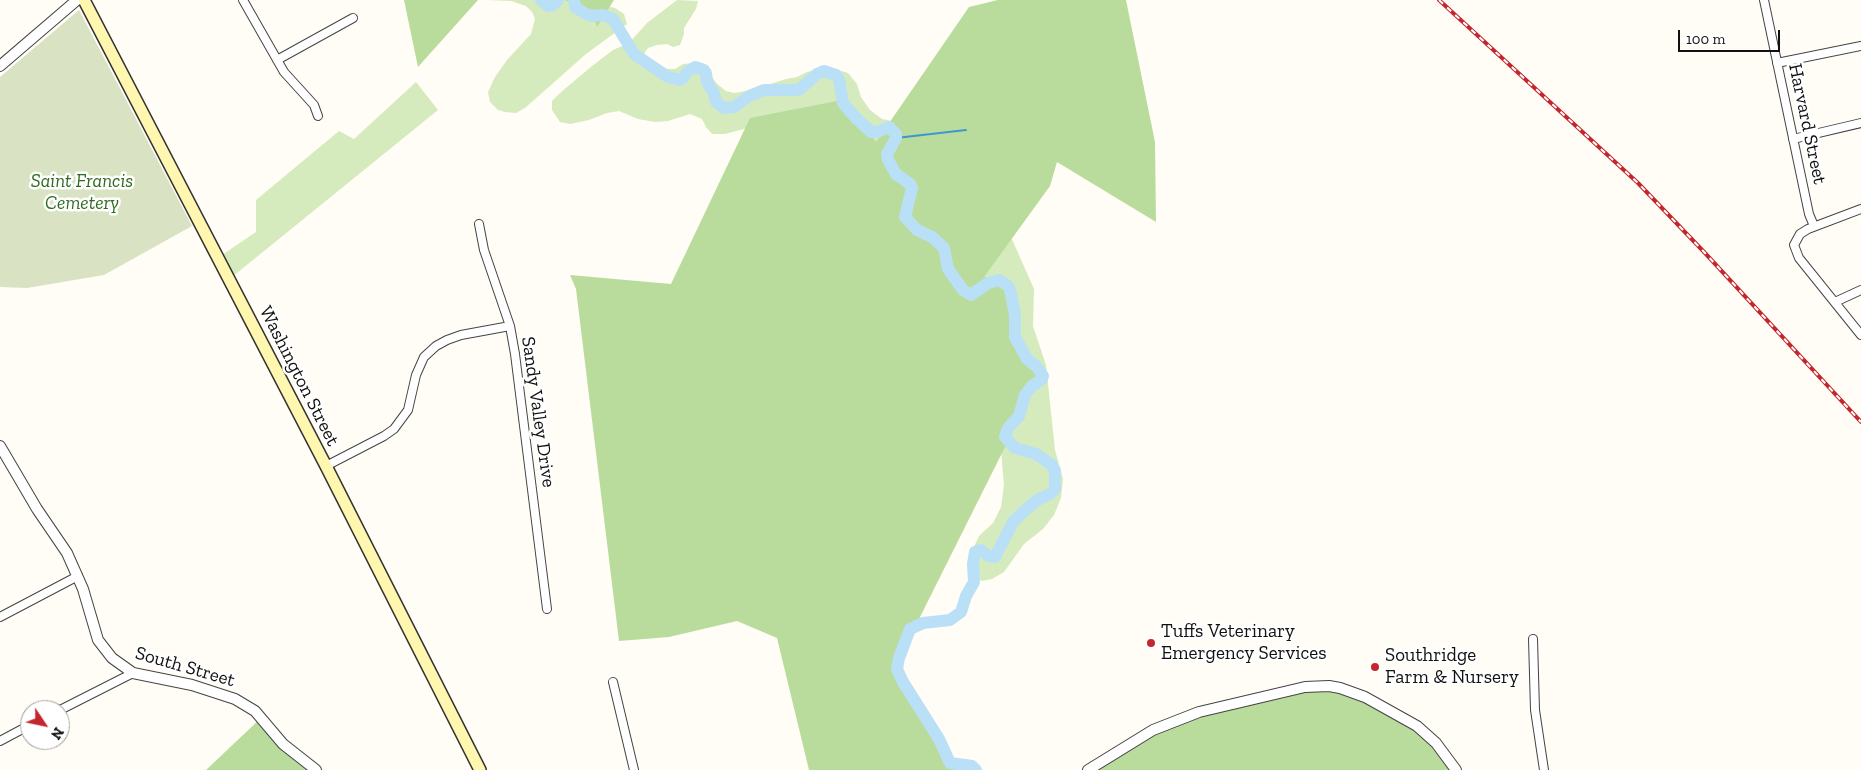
<!DOCTYPE html>
<style>
body{margin:0}
#map{position:relative;width:1861px;height:770px;overflow:hidden;background:#fffdf5;font-family:"Zilla Slab",serif}
canvas{display:block}
.north{position:absolute;left:20px;top:700px;width:50px;height:50px;box-sizing:border-box;background:#fff;border:1px solid #a0a0a0;border-radius:50%;rotate:124deg;font-size:14px;font-weight:700;line-height:20px;text-align:center;color:#111}
.north::after{content:'';display:block;margin:auto;width:18px;height:22px;background:#c4262e;clip-path:polygon(50% 0,100% 100%,50% 72%,0 100%)}
.scale{position:absolute;left:1678px;top:30px;width:102px;height:22px;box-sizing:border-box;border:2px solid #111;border-top:0;padding-left:6px;font-size:15px;line-height:18px;white-space:nowrap;color:#111;-webkit-text-stroke:4px #fff;paint-order:stroke}
</style>
<div id="map">
<canvas width="1861" height="770"></canvas>
<div class="north">N</div>
<div class="scale">100 m</div>
</div>
<script>
const context = document.querySelector('canvas').getContext('2d');
context.lineJoin = 'round';
function fillPath(path, color) { context.fillStyle = color; context.fill(path, 'evenodd'); }
const shape = rows => new Path2D(rows.map(r => 'M' + r).join(''));
function stroke(path, color, width, dash) { context.strokeStyle = color; context.lineWidth = width; context.lineCap = dash ? 'butt' : 'round'; context.setLineDash(dash || []); context.stroke(path); }
function write(font, color, halo, rows, align = 'center') {
  context.font = font + ' "Zilla Slab",serif'; context.lineWidth = 5; context.setLineDash([]); context.textBaseline = 'middle'; context.strokeStyle = halo; context.fillStyle = color; for (const [text, x, y, turn = 0] of rows) {
    context.save(); context.translate(x, y); context.rotate((+turn || 0) * Math.PI / 180); context.textAlign = isNaN(turn) ? turn : align; if (halo) context.strokeText(text, 0, 0); context.fillText(text, 0, 0); context.restore();
  }
}
const green = shape([
 [486,0,583,0,615,8,624,14,627,24,586,54,525,108,516,113,505,112,498,110,490,102,488,92,495,77,507,60,531,34,535,19,532,12,526,6,511,1],
 [677,0,698,1,696,9,684,28,684,34,680,45,673,47,667,44,657,45,648,48,644,54,656,64,667,69,675,69,683,64,697,63,707,68,716,83,726,91,734,93,751,90,786,79,797,77,807,72,824,68,835,69,848,73,857,84,861,97,870,110,882,119,897,122,1011,237,1034,289,1033,326,1046,365,1055,450,1063,479,1061,498,1054,515,1043,529,1024,544,1004,572,992,579,982,581,973,575,972,568,973,549,979,536,993,523,1001,507,1004,485,1001,451,778,120,725,134,712,134,706,127,702,119,690,114,668,121,655,122,638,119,619,111,607,113,589,120,570,124,560,122,552,110,552,101,560,93,592,66,613,50,629,43,647,23],
 [416,82,438,110,232,277,216,259,256,232,256,200,339,131,354,139]
]);
const forest = shape([
 [404,0,478,0,418,67],
 [565,0,614,0,597,27,592,13],
 [998,0,1126,0,1155,142,1156,222,1057,162,1050,186,984,277,1004,282,1007,285,1011,295,1015,315,1015,337,1027,359,1037,367,1043,376,1042,379,1032,386,1025,395,1019,416,1006,432,1005,437,1008,441,916,625,910,629,907,634,899,658,897,669,903,682,939,739,950,763,972,766,976,770,809,770,777,638,737,621,669,637,619,641,576,289,570,275,671,284,750,118,847,99,876,142,969,7],
 [1329,686,1405,718,1456,770,1088,770,1177,720],
 [261,718,316,770,206,770]
]);
const cemetery = shape([
 [79,10,192,226,104,275,27,288,0,287,0,77]
]);
const stream = shape([
 [896,138,966,130]
]);
const river = shape([
 [541,0,548,6,553,5,558,0],
 [574,0,575,7,586,14,592,16,604,15,613,19,634,54,668,77,680,80,683,78,687,72,695,67,704,70,706,73,707,82,714,93,716,102,724,108,734,107,749,96,764,90,795,90,800,89,817,74,824,71,836,75,839,79,843,103,855,117,871,132,877,132,889,127,896,134,896,138,887,154,888,160,896,174,910,184,912,188,905,217,917,230,932,237,944,248,948,269,963,290,971,295,988,283,999,280,1007,285,1010,289,1015,315,1015,337,1027,359,1037,367,1043,376,1042,379,1032,386,1025,395,1019,416,1008,428,1005,437,1015,448,1036,454,1052,465,1055,471,1055,489,1050,494,1039,499,1024,511,1013,522,995,557,989,556,981,550,975,552,973,564,974,582,966,596,961,612,950,620,923,623,910,629,899,658,897,669,903,682,939,739,950,763,972,766,976,770]
]);
const minor = shape([
 [243,0,284,72,314,105,318,116],
 [1764,0,1809,214,1814,226],
 [277,60,353,18],
 [1777,63,1861,46],
 [1793,139,1861,123],
 [1861,209,1808,229,1800,234,1794,245,1799,258,1861,335],
 [479,224,484,250,510,326,515,354,547,609],
 [1835,302,1861,290],
 [326,466,384,436,394,429,408,410,416,375,424,357,436,346,447,340,461,335,510,326],
 [0,617,78,576],
 [1533,639,1535,710,1544,770],
 [613,682,634,770],
 [60,710,133,673],
 [0,741,30,725]
]);
const tertiary = shape([
 [0,66,77,0],
 [0,446,37,509,67,553,83,589,98,640,112,658,133,673,192,685,235,699,255,711,283,744,316,770],
 [1088,770,1153,730,1199,712,1305,687,1329,686,1340,688,1365,697,1417,726,1436,743,1456,770]
]);
const secondary = shape([
 [84,0,326,466,480,770]
]);
const rail = shape([
 [1439,0,1638,183,1705,253,1861,422]
]);
const markers = [
 [1151,643,5,"#c4262e"],
 [1375,667,5,"#c4262e"]
];
const streetNames = [
 ["Harvard Street",1807,124,78],
 ["Washington Street",299,376,63],
 ["Sandy Valley Drive",538,412,82],
 ["South Street",185,667,16]
];
const parkNames = [
 ["Saint Francis",82,182],
 ["Cemetery",82,204]
];
const poiNames = [
 ["Tuffs Veterinary",1161,632],
 ["Emergency Services",1161,654],
 ["Southridge",1385,656],
 ["Farm & Nursery",1385,678]
];
fillPath(green, '#d5ebbd');
fillPath(forest, '#b9dc9c');
fillPath(cemetery, '#d9e3c4');
stroke(stream, '#3f96cf', 2);
stroke(river, '#b9e0f7', 12);
stroke(minor, '#444', 10);
stroke(tertiary, '#444', 12);
stroke(secondary, '#333', 14);
stroke(minor, '#fff', 8);
stroke(tertiary, '#fff', 10);
stroke(secondary, '#fff6b0', 11);
stroke(rail, '#c4262e', 4);
stroke(rail, '#fff', 2, [5.5]);
for (const [x, y, r, color] of markers) { const dot = new Path2D(); dot.arc(x, y, r, 0, 2 * Math.PI); context.fillStyle = color; context.fill(dot); stroke(dot, '#fff', 2); }
write('19px', '#111', '#fff', streetNames);
write('italic 19px', '#2f6b1f', '#fff', parkNames);
write('19px', '#111', '#fff', poiNames, 'left');
</script>
